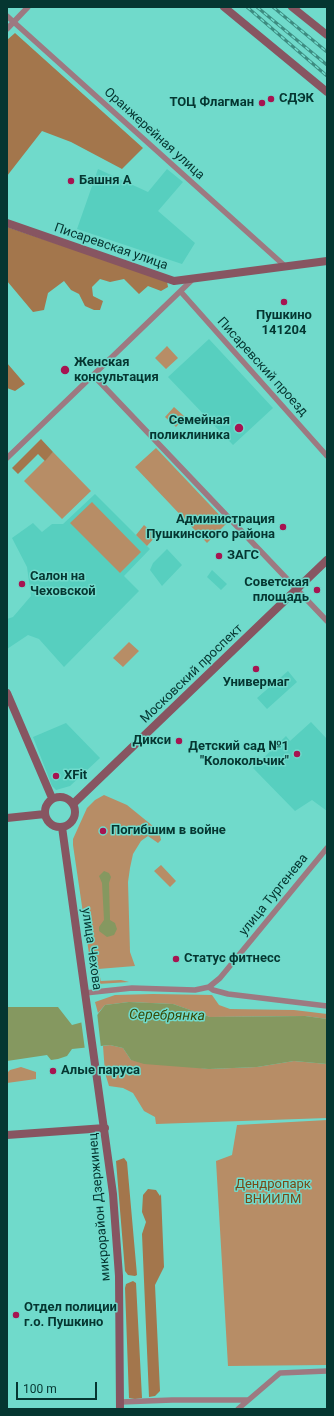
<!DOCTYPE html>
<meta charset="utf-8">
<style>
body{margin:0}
#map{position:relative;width:334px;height:1416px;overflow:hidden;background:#70dacb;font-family:Roboto,sans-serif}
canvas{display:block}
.frame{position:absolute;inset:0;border:8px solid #053631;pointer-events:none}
.scale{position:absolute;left:16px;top:1382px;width:81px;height:18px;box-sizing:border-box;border:2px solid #053631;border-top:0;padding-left:5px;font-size:12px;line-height:14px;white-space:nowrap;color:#053631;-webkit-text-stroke:3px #70dacb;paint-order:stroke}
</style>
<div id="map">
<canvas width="334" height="1416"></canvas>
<div class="frame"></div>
<div class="scale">100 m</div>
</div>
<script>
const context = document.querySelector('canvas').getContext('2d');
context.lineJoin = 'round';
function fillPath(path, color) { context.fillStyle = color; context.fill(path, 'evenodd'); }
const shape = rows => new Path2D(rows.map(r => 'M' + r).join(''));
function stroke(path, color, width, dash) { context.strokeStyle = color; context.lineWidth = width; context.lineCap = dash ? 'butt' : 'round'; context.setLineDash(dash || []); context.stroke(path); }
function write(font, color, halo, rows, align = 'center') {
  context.font = font + ' Roboto,sans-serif'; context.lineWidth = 3; context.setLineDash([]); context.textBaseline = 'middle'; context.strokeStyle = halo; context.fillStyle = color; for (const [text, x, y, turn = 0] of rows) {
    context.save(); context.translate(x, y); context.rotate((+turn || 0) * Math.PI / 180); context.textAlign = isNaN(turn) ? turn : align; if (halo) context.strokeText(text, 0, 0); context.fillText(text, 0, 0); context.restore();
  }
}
const built = shape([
 [98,169,148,192,167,169,183,182,158,211,195,243,182,264,77,229],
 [209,339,273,408,233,445,168,377],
 [95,494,150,549,124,576,139,591,64,667,39,639,28,635,7,649,7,619,13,617,31,596,27,567,12,538,33,523,42,532,52,524,63,524],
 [167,549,182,565,162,586,150,570,153,563],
 [212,570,227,584,221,590,207,577],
 [288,671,297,682,267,709,257,698],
 [311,722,327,739,327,811,312,800,295,811,253,768,286,736,290,741],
 [66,723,100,758,70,786,56,790,52,786,33,737]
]);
const green = shape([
 [167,346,178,358,166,369,155,358],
 [174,407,185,417,176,427,165,417],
 [156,448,227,523,207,543,135,467],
 [53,452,91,491,62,519,24,481],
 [92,502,141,552,120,573,70,523],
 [144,525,156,536,147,546,136,535],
 [129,642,139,651,123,667,113,658],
 [104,795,127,805,159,831,161,840,158,843,148,836,141,841,133,854,130,868,128,882,130,952,135,966,98,969,101,981,121,980,129,982,98,984,93,981,73,845,73,839,87,808,95,800],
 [161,865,176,881,170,887,154,871],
 [153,994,212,995,219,1005,230,1009,294,1010,327,1014,327,1019,305,1016,210,1017,173,1004,129,1002,105,1005,98,1013,95,1002,115,995],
 [110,1045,123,1048,131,1060,209,1069,257,1067,294,1061,327,1064,327,1118,156,1124,155,1117,144,1111,133,1093,123,1088,109,1086,105,1073,103,1046],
 [21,1067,36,1072,36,1079,7,1083,7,1073,10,1070],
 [327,1120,327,1365,228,1366,216,1161,232,1155,237,1125]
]);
const forest = shape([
 [15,33,143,148,122,169,71,142,42,131,7,176,7,40],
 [7,227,167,281,168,287,161,291,148,286,139,294,124,279,110,282,100,279,92,287,93,296,103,301,100,310,94,310,85,306,79,294,71,290,64,281,48,293,44,310,33,312,7,281],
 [7,363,25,384,15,391,7,388],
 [41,439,53,452,45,461,38,454,18,474,12,468],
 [124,1158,127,1162,137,1275,135,1276,128,1275,125,1271,116,1161],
 [148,1189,156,1190,160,1196,161,1194,164,1267,155,1285,160,1391,155,1396,149,1397,142,1234,146,1222,142,1212,143,1195],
 [133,1281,136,1283,142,1398,135,1399,129,1398,125,1288,126,1284]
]);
const water = shape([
 [104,871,109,873,111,877,109,883,110,920,115,923,117,929,114,935,107,937,99,931,99,927,104,920,102,883,99,876],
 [129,1002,173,1004,210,1017,305,1016,327,1019,327,1064,294,1061,257,1067,209,1069,144,1064,131,1060,123,1048,110,1045,72,1049,67,1056,58,1059,51,1060,47,1055,7,1061,7,1007,58,1007,72,1025,94,1019,105,1005]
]);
const pier = shape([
 [97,1012,101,1048,85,1050,81,1020,93,1017]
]);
const street = shape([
 [7,16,286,267],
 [7,29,28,7],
 [181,292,327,456],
 [94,376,327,621],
 [7,458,193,279],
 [209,987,213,990,228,994,327,1006],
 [85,993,132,988,195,990,209,987,220,978,327,848],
 [121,1402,172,1400,247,1400],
 [238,1409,280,1373,327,1371]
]);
const secondary = shape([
 [224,7,327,92],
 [292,7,327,35],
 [7,223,174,281,327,261],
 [7,693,52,798],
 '45 812a15 15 0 1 1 30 0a15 15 0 1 1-30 0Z',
 [73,804,327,560],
 [7,818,45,814],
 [62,827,113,1194,119,1276,120,1409],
 [7,1135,105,1128]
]);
const rail = shape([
 [247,7,327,76],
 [257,7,327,65],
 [273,7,327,52]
]);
const markers = [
 [271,99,4,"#a61451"],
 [262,103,4,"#a61451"],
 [71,181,4,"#a61451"],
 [284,302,4,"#a61451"],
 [65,370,5,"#a61451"],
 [239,428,5,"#a61451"],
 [283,527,4,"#a61451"],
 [219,556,4,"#a61451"],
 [22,584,4,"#a61451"],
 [317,590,4,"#a61451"],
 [256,669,4,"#a61451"],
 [179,741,4,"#a61451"],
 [297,754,4,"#a61451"],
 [56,776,4,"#a61451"],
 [103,831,4,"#a61451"],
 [176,959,4,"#a61451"],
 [53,1071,4,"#a61451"],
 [16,1315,4,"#a61451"]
];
const poiNames = [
 ["СДЭК",279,99],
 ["ТОЦ Флагман",254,103,"right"],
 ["Башня А",79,181],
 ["Пушкино",284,316,"center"],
 ["141204",284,331,"center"],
 ["Женская",74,363],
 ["консультация",74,378],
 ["Семейная",230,421,"right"],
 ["поликлиника",230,436,"right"],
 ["Администрация",275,520,"right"],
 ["Пушкинского района",275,535,"right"],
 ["ЗАГС",227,556],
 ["Салон на",30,577],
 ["Чеховской",30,592],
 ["Советская",309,583,"right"],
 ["площадь",309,598,"right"],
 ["Универмаг",256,683,"center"],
 ["Дикси",171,741,"right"],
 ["Детский сад №1",289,747,"right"],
 ["\"Колокольчик\"",289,762,"right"],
 ["XFit",64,776],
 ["Погибшим в войне",111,831],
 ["Статус фитнесс",184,959],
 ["Алые паруса",61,1071],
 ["Отдел полиции",24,1308],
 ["г.о. Пушкино",24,1323]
];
const streetNames = [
 ["Оранжерейная улица",154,134,42],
 ["Писаревская улица",111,247,19],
 ["Писаревский проезд",262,367,48],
 ["Московский проспект",192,674,-44],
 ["улица Тургенева",274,895,-51],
 ["улица Чехова",91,949,82],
 ["микрорайон Дзержинец",100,1207,-95]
];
const parkNames = [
 ["Дендропарк",273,1185],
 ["ВНИИЛМ",273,1200]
];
const waterNames = [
 ["Серебрянка",167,1016,1]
];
fillPath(built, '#57cfbf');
fillPath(green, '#b78d66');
fillPath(forest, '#a3764c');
fillPath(water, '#859860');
fillPath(pier, '#70dacb');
stroke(street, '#9d7981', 5.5);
stroke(secondary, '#875561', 8);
stroke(rail, '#3d8c81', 3);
stroke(rail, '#70dacb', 1.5, [4.5]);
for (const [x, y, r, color] of markers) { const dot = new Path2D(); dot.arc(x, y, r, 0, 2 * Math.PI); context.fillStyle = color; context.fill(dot); stroke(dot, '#70dacb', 1.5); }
write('bold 13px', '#053631', '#70dacb', poiNames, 'left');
write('13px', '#053631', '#70dacb', streetNames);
write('13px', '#774917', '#70dacb', parkNames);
write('italic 14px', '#394a08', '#70dacb', waterNames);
</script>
